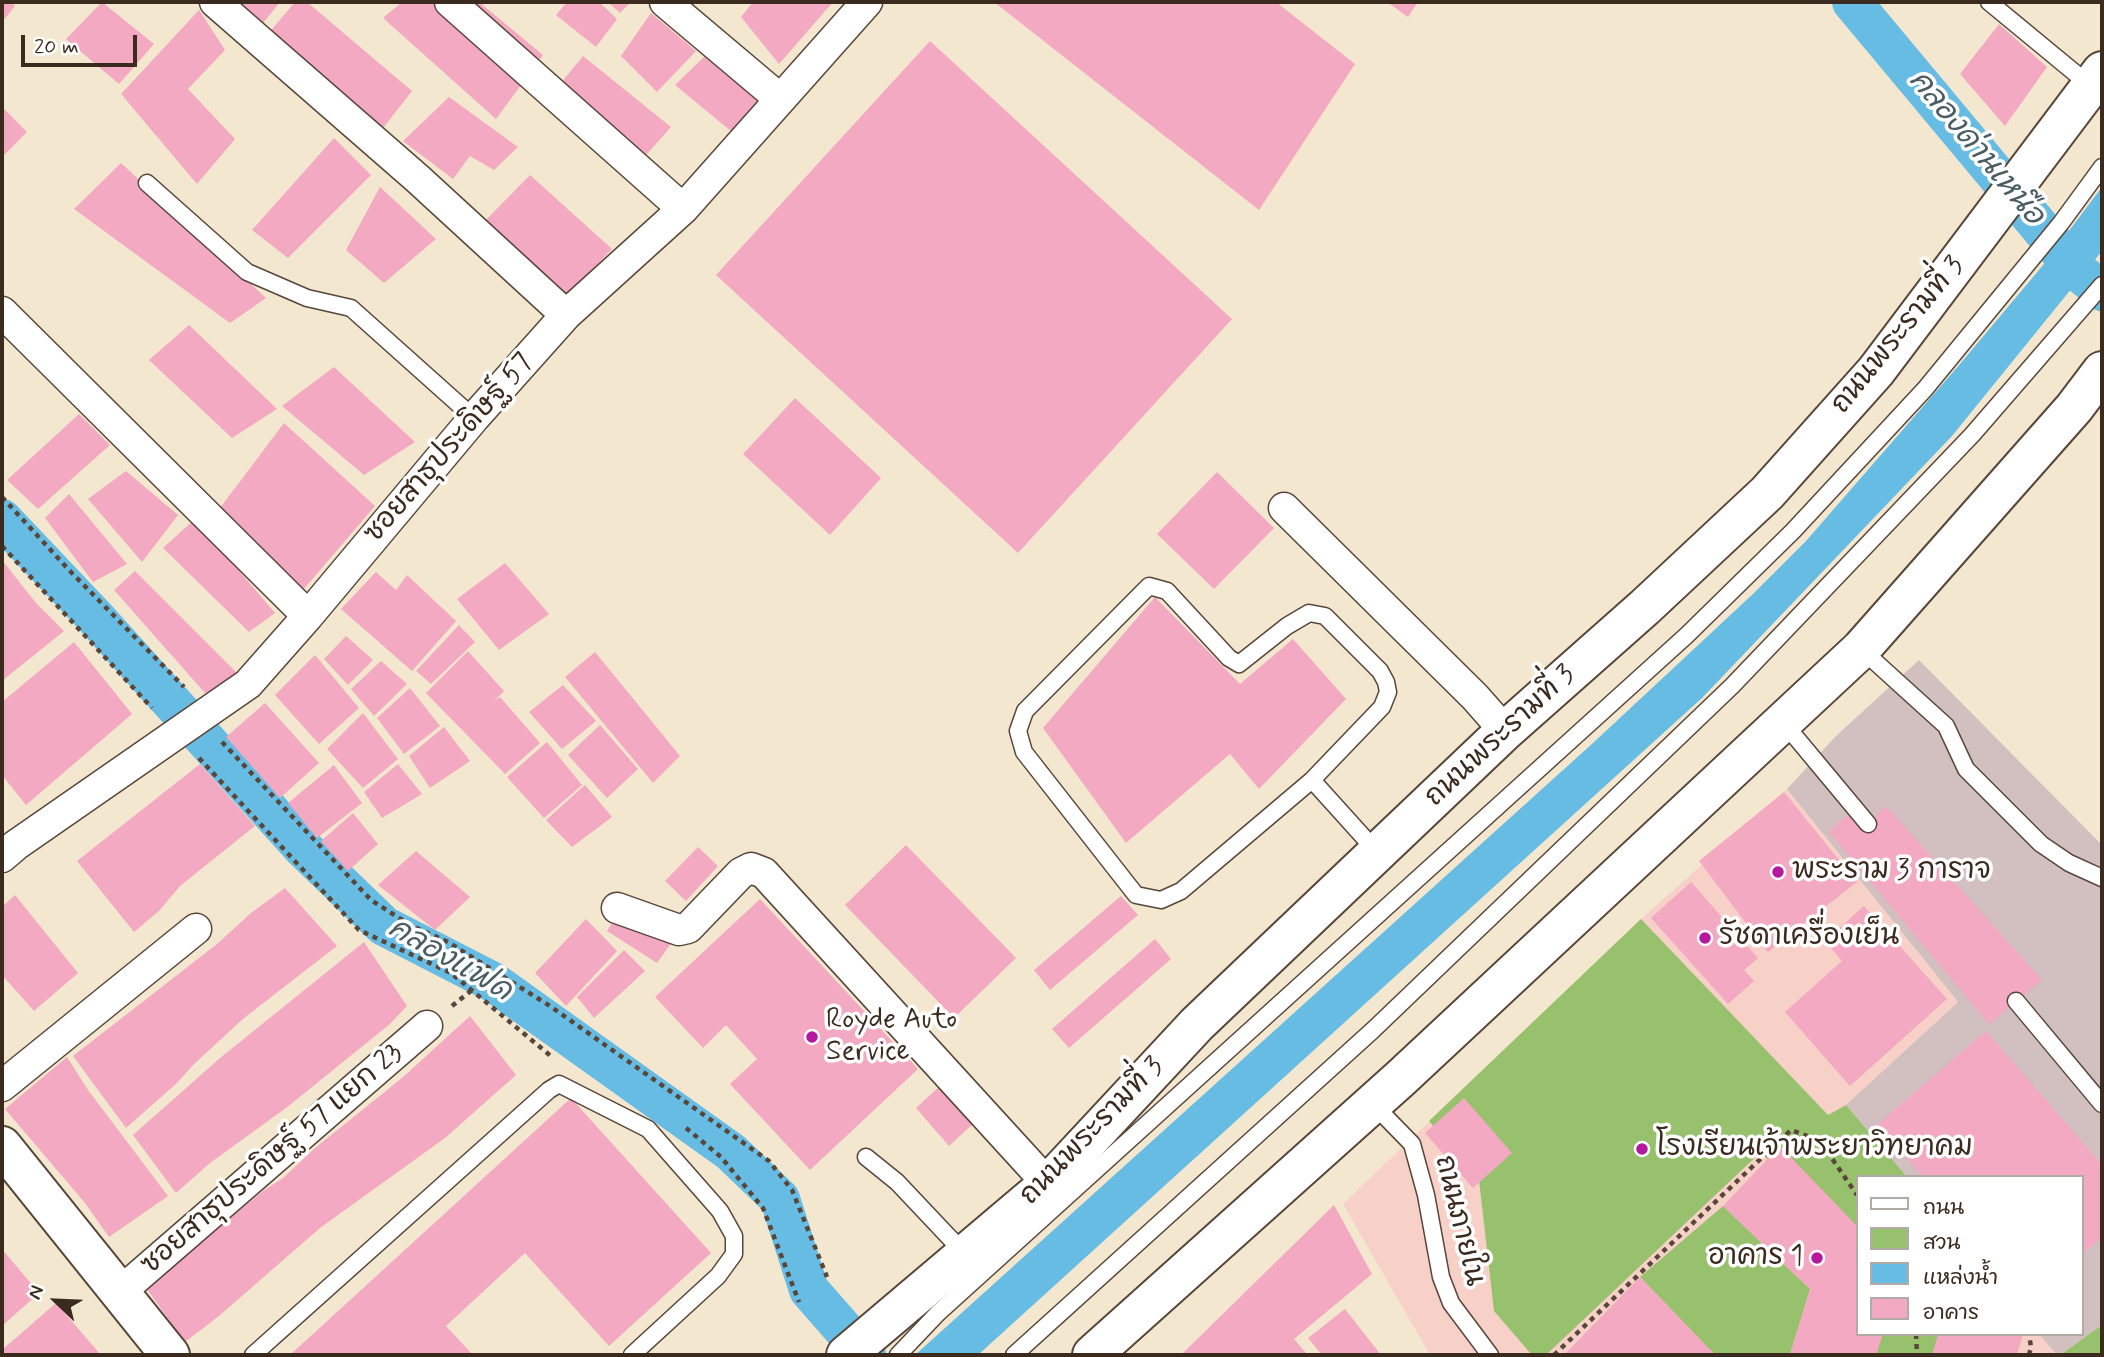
<!DOCTYPE html>
<meta charset="utf-8">
<style>
body{margin:0}
#map{position:relative;width:2104px;height:1357px;overflow:hidden;background:#f4e7d0;font-family:Mynerve,"Playpen Sans Thai",sans-serif}
canvas{display:block}
.frame{position:absolute;inset:0;border:4px solid #3b2a1e;pointer-events:none}
.legend{position:absolute;left:1856px;top:1175px;width:228px;height:161px;box-sizing:border-box;background:#fff;border:2px solid #b1aaa5;margin:0;padding:9px 12px;list-style:none;font-size:21px;color:#3b2a1e}
.legend li{display:flex;align-items:center;gap:14px;height:35px}
.legend b{width:35px;border:2px solid #b1aaa5}
.north{position:absolute;left:21px;top:1266px;width:70px;height:70px;-webkit-text-stroke:5px #fff;paint-order:stroke;rotate:293deg;font-size:19px;font-weight:700;line-height:28px;text-align:center;color:#3b2a1e}
.north::after{content:'';display:block;margin:auto;width:24px;height:32px;background:#3b2a1e;clip-path:polygon(50% 0,100% 100%,50% 72%,0 100%)}
.scale{position:absolute;left:21px;top:35px;width:116px;height:32px;box-sizing:border-box;border:4px solid #3b2a1e;border-top:0;padding-left:9px;font-size:21px;line-height:24px;white-space:nowrap;color:#3b2a1e;-webkit-text-stroke:5px #fff;paint-order:stroke}
</style>
<div id="map">
<canvas width="2104" height="1357"></canvas>
<div class="frame"></div>
<ul class="legend">
<li><b style="height:9px;background:#fff"></b>ถนน</li>
<li><b style="height:19px;background:#98c16d"></b>สวน</li>
<li><b style="height:19px;background:#67bce3"></b>แหล่งน้ำ</li>
<li><b style="height:19px;background:#f3a9c1"></b>อาคาร</li>
</ul>
<div class="north">N</div>
<div class="scale">20 m</div>
</div>
<script>
const context = document.querySelector('canvas').getContext('2d');
context.lineJoin = 'round';
function fillPath(path, color) { context.fillStyle = color; context.fill(path, 'evenodd'); }
const shape = rows => new Path2D(rows.map(r => 'M' + r).join(''));
function stroke(path, color, width, dash) { context.strokeStyle = color; context.lineWidth = width; context.lineCap = dash ? 'butt' : 'round'; context.setLineDash(dash || []); context.stroke(path); }
function write(font, color, halo, rows, align = 'center') {
  context.font = font + ' Mynerve,"Playpen Sans Thai",sans-serif'; context.lineWidth = 7; context.setLineDash([]); context.textBaseline = 'middle'; context.strokeStyle = halo; context.fillStyle = color; for (const [text, x, y, turn = 0] of rows) {
    context.save(); context.translate(x, y); context.rotate((+turn || 0) * Math.PI / 180); context.textAlign = isNaN(turn) ? turn : align; if (halo) context.strokeText(text, 0, 0); context.fillText(text, 0, 0); context.restore();
  }
}
const built = shape([
 [1787,789,1958,1002,1847,1105,1907,1177,1857,1177,1857,1334,2039,1334,2057,1355,1430,1355,1343,1204,1641,919]
]);
const industrial = shape([
 [1919,660,2102,845,2102,1325,2060,1355,2057,1355,2039,1334,2081,1334,2081,1177,1907,1177,1846,1105,1958,1002,1787,789,1836,736]
]);
const green = shape([
 [1641,919,1828,1115,1846,1105,1907,1177,1857,1177,1857,1334,1996,1334,1981,1355,1847,1355,1763,1150,1546,1355,1532,1355,1494,1311,1479,1180,1429,1121],
 [1723,1206,1810,1289,1790,1355,1715,1355,1640,1277],
 [2102,1325,2102,1355,2060,1355]
]);
const water = shape([
 [2102,187,2102,251,1952,436,1702,698,978,1355,915,1355,1593,743,1754,593,1806,541,1960,364,2044,264]
]);
const canal = shape([
 [1852,2,2074,268,2102,291],
 [2,519,94,616,303,848,384,926,493,982,731,1152,780,1199,809,1290,866,1355]
]);
const building = shape([
 [2,2,10,2,15,6,2,22],
 [102,2,154,44,119,84,66,39],
 [233,2,280,2,260,27],
 [295,2,307,2,412,91,380,132,267,35],
 [402,2,479,2,543,55,496,119,383,18],
 [567,2,599,2,617,19,596,47,556,15],
 [608,2,631,2,620,13],
 [753,2,833,2,779,64,741,17],
 [994,2,1276,2,1355,64,1259,210],
 [1387,2,1418,2,1408,17],
 [199,10,225,50,188,89,235,139,197,184,121,94],
 [651,13,696,51,657,92,621,56],
 [1999,24,2047,67,2005,126,1960,74],
 [930,41,1232,319,1018,553,716,275],
 [708,53,766,108,743,141,675,85],
 [583,56,671,127,639,163,556,89],
 [449,97,518,147,494,170,470,156,453,179,403,141],
 [2,107,27,132,2,157],
 [334,138,371,175,288,258,252,230],
 [121,163,266,298,230,323,74,209],
 [530,175,612,249,564,299,481,225],
 [380,187,436,239,384,283,346,250],
 [189,325,277,409,232,438,149,360],
 [334,367,415,442,364,475,282,406],
 [795,398,881,478,830,535,743,454],
 [79,414,110,445,38,509,7,480],
 [284,423,375,506,303,590,217,512],
 [126,471,178,515,142,562,88,499],
 [1217,472,1274,528,1214,589,1157,534],
 [69,494,127,564,93,582,45,518],
 [195,519,275,613,249,632,163,548],
 [2,560,36,603,64,631,2,681],
 [505,563,549,614,499,650,457,599],
 [135,571,241,677,205,693,114,590],
 [376,572,396,590,407,575,456,621,412,671,341,609],
 [1155,597,1240,684,1293,639,1346,699,1259,789,1230,754,1126,843,1043,728],
 [459,625,475,642,431,684,416,671],
 [346,636,373,660,348,685,324,659],
 [74,642,132,714,26,805,2,775,2,702],
 [468,651,504,691,494,701,500,697,540,743,505,774,426,693],
 [595,652,680,756,653,783,565,677],
 [315,655,359,708,319,744,275,695],
 [381,661,407,684,374,716,351,689],
 [563,685,596,721,562,749,529,712],
 [410,688,440,726,404,754,377,718],
 [265,703,319,763,280,798,226,737],
 [363,713,398,759,363,788,327,749],
 [600,725,638,769,607,798,568,755],
 [444,727,470,761,430,788,409,756],
 [547,742,582,785,544,818,507,777],
 [200,764,255,826,180,886,159,911,134,932,77,861],
 [398,764,422,794,382,818,364,792],
 [334,765,362,803,317,838,288,803],
 [585,785,612,817,572,847,546,820],
 [1784,792,1857,882,1768,952,1699,861],
 [1886,806,2042,980,1989,1024,1829,832,1847,815,1861,830],
 [353,813,378,844,348,871,321,841],
 [906,845,1016,958,954,1018,845,905],
 [698,847,718,866,686,901,665,881],
 [416,851,470,897,435,930,378,885],
 [1691,882,1758,958,1744,970,1754,981,1728,1004,1651,918],
 [285,888,337,946,244,1018,193,1065,177,1083,126,1128,73,1056,217,944,251,913],
 [15,895,78,973,34,1011,2,975,2,907],
 [1121,896,1138,915,1050,990,1034,970],
 [760,899,918,1069,810,1170,730,1084,757,1059,726,1025,703,1048,655,997],
 [1864,906,1947,999,1850,1086,1785,1012,1842,961,1825,941],
 [620,911,675,938,657,963,607,931],
 [586,919,617,951,566,1006,535,973],
 [1155,939,1171,959,1069,1048,1052,1029],
 [364,942,407,1006,390,1024,286,1108,210,1163,176,1193,133,1135,220,1058],
 [624,950,645,971,594,1018,577,997],
 [470,1016,516,1075,445,1138,320,1228,219,1316,185,1342,146,1288,263,1191,283,1178,315,1148,402,1078],
 [1986,1031,2102,1165,2102,1237,2081,1255,2081,1177,1923,1177,1878,1124],
 [67,1057,88,1090,168,1196,109,1237,85,1203,5,1109],
 [941,1085,974,1123,949,1146,916,1108],
 [571,1098,711,1253,609,1346,525,1253,446,1326,473,1355,290,1355],
 [1464,1098,1512,1153,1473,1188,1425,1133],
 [1780,1146,1857,1226,1857,1334,1883,1334,1876,1355,1790,1355,1810,1289,1723,1206],
 [1334,1205,1372,1274,1294,1339,1308,1355,1181,1355],
 [2,1249,39,1293,2,1326],
 [1640,1277,1715,1355,1564,1355],
 [56,1303,101,1355,2,1355,2,1350],
 [1345,1309,1381,1355,1322,1355,1308,1338],
 [1938,1334,2023,1334,2017,1355,1932,1355]
]);
const path = shape([
 [2,497,69,570,184,687],
 [2,546,152,708],
 [222,742,371,900,410,925,448,942,550,1006,769,1161,792,1190,827,1277],
 [199,758,359,930,451,973,552,1057],
 [452,1006,472,990],
 [686,1128,721,1157,763,1208,799,1302],
 [1916,1334,1917,1355],
 [1554,1355,1791,1130,1820,1141,1857,1195],
 [2029,1355,2031,1347,2029,1334]
]);
const lane = shape([
 [1989,2,2092,87],
 [147,183,247,272,307,298,351,308,474,418],
 [1861,649,1946,726,1966,769,2041,844,2069,863,2102,878],
 [1783,722,1868,824],
 [1312,780,1181,891,1161,900,1136,895,1024,752,1018,731,1025,711,1149,586,1167,591,1229,658,1239,664,1287,626,1309,613,1325,616,1380,671,1386,682,1388,692,1382,707,1312,780,1377,852],
 [2016,1001,2102,1104],
 [1372,1103,1412,1144,1426,1195,1441,1277,1451,1303,1490,1355],
 [866,1157,897,1182,965,1254],
 [253,1355,549,1090,559,1084,648,1129,720,1211,734,1236,734,1254,718,1276,632,1355],
 [898,1355,938,1313,1687,635,1793,531,1925,389,2061,223,2102,167],
 [1014,1355,1373,1030,1732,686,1972,435,2102,285]
]);
const street = shape([
 [215,2,418,179,566,315],
 [450,2,683,209],
 [665,2,780,99],
 [2,312,308,616],
 [1284,508,1475,697,1505,731],
 [2,857,16,845,248,684,308,616,474,418,566,315,683,209,867,2],
 [617,908,679,930,688,928,741,873,751,868,764,873,1048,1184],
 [2,1086,196,929],
 [119,1293,427,1026]
]);
const secondary = shape([
 [2,1146,170,1355]
]);
const primary = shape([
 [846,1355,1048,1184,1197,1024,1505,731,1645,607,1767,493,1876,371,2102,71],
 [1092,1355,1401,1078,1861,649,2074,408,2102,371]
]);
const markers = [
 [1778,872,7,"#b5179e"],
 [1705,938,7,"#b5179e"],
 [812,1037,7,"#b5179e"],
 [1642,1149,7,"#b5179e"],
 [1817,1258,7,"#b5179e"]
];
const streetNames = [
 ["ถนนพระรามที่ 3",1899,336,-51],
 ["ซอยสาธุประดิษฐ์ 57",450,449,-49],
 ["ถนนพระรามที่ 3",1501,737,-43],
 ["ถนนพระรามที่ 3",1093,1132,-46],
 ["ซอยสาธุประดิษฐ์ 57 แยก 23",273,1160,-41],
 ["ถนนภายใน",1458,1221,76]
];
const poiNames = [
 ["พระราม 3 การาจ",1792,872],
 ["รัชดาเครื่องเย็น",1719,938],
 ["Royde Auto",826,1021],
 ["Service",826,1053],
 ["โรงเรียนเจ้าพระยาวิทยาคม",1656,1149],
 ["อาคาร 1",1803,1258,"right"]
];
const waterNames = [
 ["คลองด่านเหนือ",1975,149,50],
 ["คลองแฟด",449,961,30]
];
fillPath(built, '#f7d1c8');
fillPath(industrial, '#d2bfc0');
fillPath(green, '#98c16d');
fillPath(water, '#67bce3');
stroke(canal, '#67bce3', 40);
fillPath(building, '#f3a9c1');
stroke(lane, '#574639', 19);
stroke(street, '#574639', 33);
stroke(secondary, '#574639', 42);
stroke(primary, '#574639', 42);
stroke(path, '#574639', 4.5, [5, 5]);
stroke(lane, '#fff', 16);
stroke(street, '#fff', 30);
stroke(secondary, '#fff', 38);
stroke(primary, '#fff', 38);
for (const [x, y, r, color] of markers) { const dot = new Path2D(); dot.arc(x, y, r, 0, 2 * Math.PI); context.fillStyle = color; context.fill(dot); stroke(dot, '#fff', 2.5); }
write('28px', '#3b2a1e', '#fff', streetNames);
write('28px', '#3b2a1e', '#fff', poiNames, 'left');
write('italic 30px', '#4a5d63', '#fff', waterNames);
</script>
